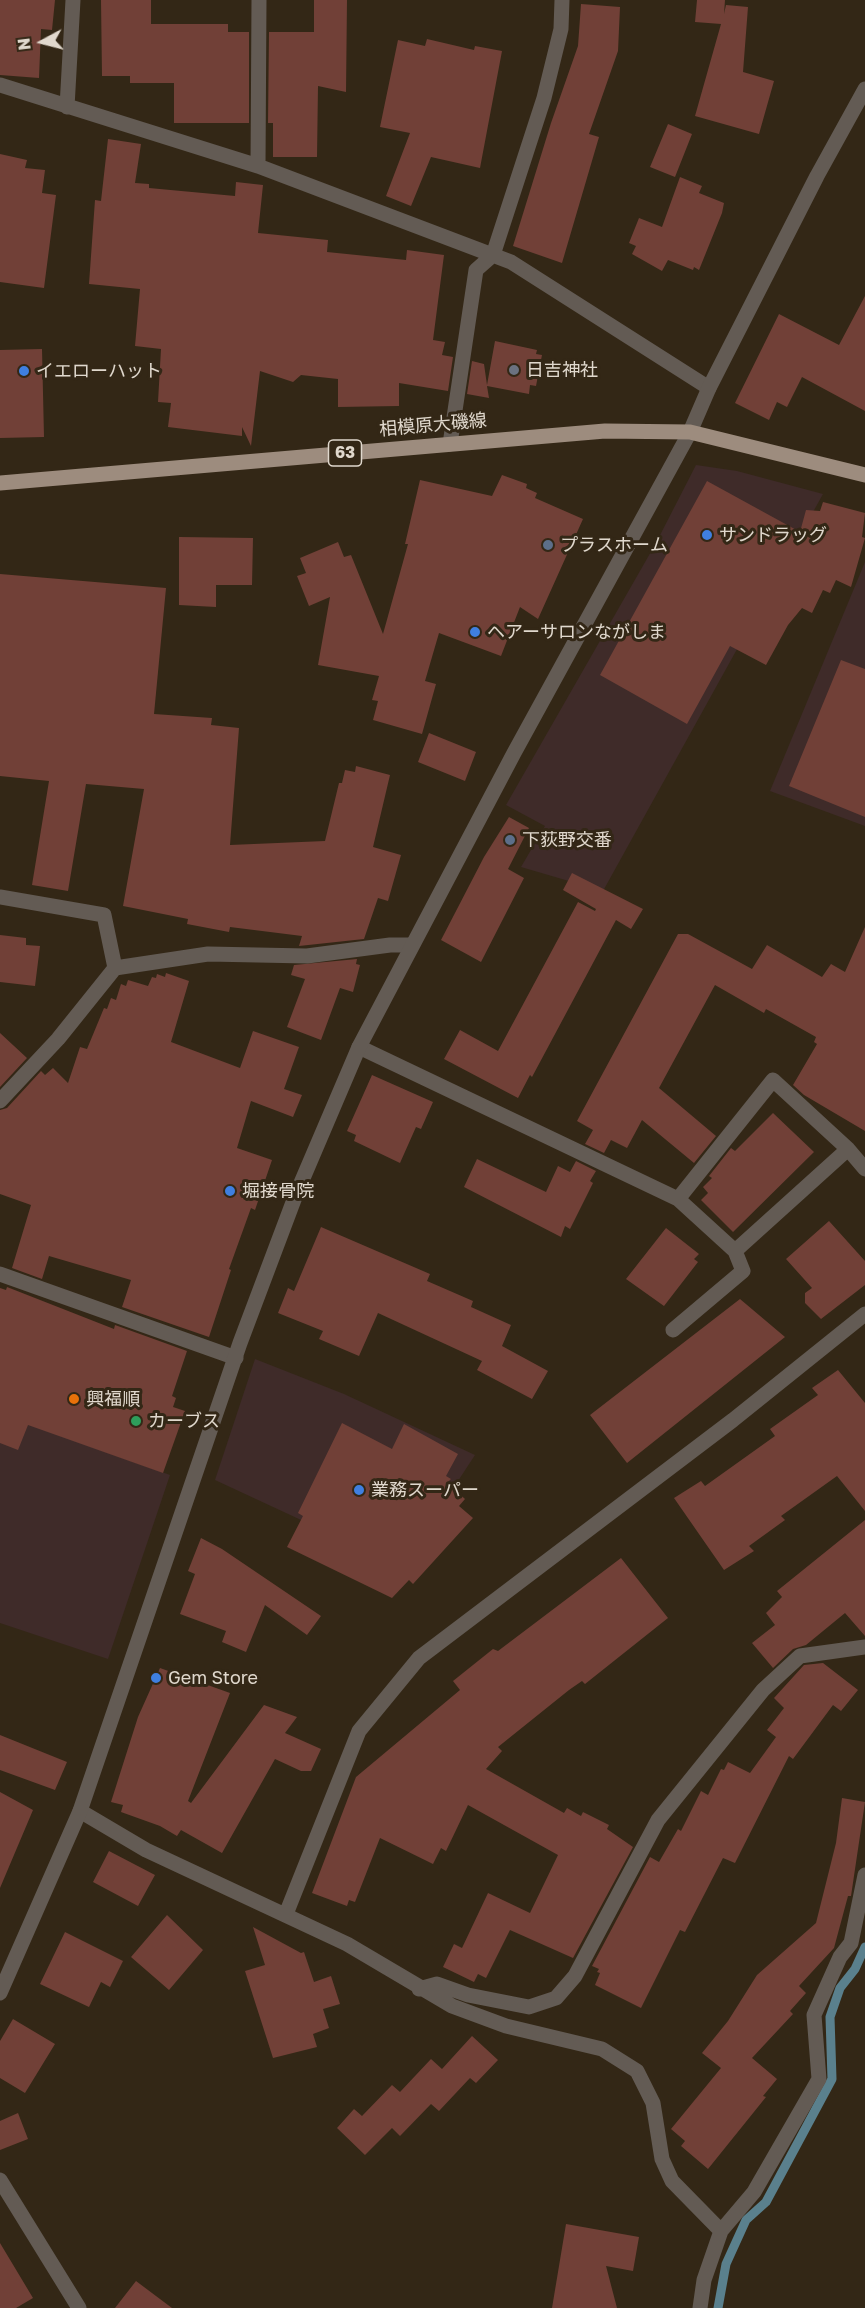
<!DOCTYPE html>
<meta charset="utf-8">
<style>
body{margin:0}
#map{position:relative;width:865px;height:2308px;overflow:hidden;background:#332716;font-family:"Golos Text",sans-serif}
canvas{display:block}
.north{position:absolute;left:12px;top:12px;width:60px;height:60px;-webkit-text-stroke:4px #332716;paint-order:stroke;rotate:263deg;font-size:16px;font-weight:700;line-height:24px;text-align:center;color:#e0d8cd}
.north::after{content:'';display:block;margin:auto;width:21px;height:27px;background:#e0d8cd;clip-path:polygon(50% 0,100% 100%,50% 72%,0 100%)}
</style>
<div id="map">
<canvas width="865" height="2308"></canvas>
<div class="north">N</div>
</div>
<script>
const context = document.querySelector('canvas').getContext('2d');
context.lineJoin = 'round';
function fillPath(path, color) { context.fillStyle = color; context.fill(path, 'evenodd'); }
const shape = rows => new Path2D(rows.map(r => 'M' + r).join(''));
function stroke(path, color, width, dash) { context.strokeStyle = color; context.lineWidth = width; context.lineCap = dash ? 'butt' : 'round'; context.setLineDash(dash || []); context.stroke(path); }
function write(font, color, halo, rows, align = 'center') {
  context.font = font + ' "Golos Text","Noto Sans JP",sans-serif'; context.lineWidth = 6; context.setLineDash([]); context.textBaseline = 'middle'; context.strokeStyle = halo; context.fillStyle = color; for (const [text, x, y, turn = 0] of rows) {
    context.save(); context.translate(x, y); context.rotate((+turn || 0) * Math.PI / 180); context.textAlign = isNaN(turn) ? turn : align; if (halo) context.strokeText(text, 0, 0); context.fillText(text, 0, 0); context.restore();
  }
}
const commercial = shape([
 [696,465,737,471,823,494,603,891,521,867,545,826,506,805,656,543],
 [865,562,865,826,770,791],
 [255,1359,344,1394,475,1455,458,1481,385,1559,215,1480],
 [0,1414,170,1475,108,1659,0,1623]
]);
const stream = shape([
 [718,2308,726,2264,746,2220,766,2202,832,2079,830,2017,840,1988,855,1969,865,1947]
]);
const building = shape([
 [0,0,55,0,52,30,41,29,39,78,0,75],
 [101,0,151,0,151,24,228,24,228,32,249,32,249,123,174,123,174,83,130,83,130,76,102,76],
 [314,0,347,0,346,92,318,86,317,157,273,157,273,123,268,123,269,32,314,32],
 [697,0,725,0,724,14,726,5,748,7,743,72,774,81,759,134,695,116,721,24,695,22],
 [581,4,620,7,618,51,589,134,599,137,562,263,513,246,551,123,578,46],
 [427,39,474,50,475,46,502,51,480,168,431,157,411,206,386,196,410,133,380,127,398,40,425,46],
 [668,124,692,134,675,177,650,167],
 [108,139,141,144,135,183,149,184,149,188,235,196,236,182,263,185,258,233,328,240,327,252,406,260,407,250,444,255,433,340,445,342,442,355,453,357,448,391,399,383,399,406,338,407,338,379,301,375,293,382,260,371,251,446,242,427,242,436,168,427,171,403,158,402,161,349,135,346,140,289,89,284,95,200,101,201],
 [0,154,27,160,25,168,45,170,42,193,56,195,44,288,0,282],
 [680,177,702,186,699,193,724,203,722,213,699,270,694,267,693,270,668,260,662,271,632,254,636,246,629,243,639,218,662,227],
 [865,296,865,411,802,377,787,407,777,402,769,420,735,403,779,314,839,345],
 [495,341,537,350,536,354,542,355,536,386,530,385,529,394,487,386,489,398,467,394,472,361,484,364,487,385],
 [42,349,44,437,0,438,0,350],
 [502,475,527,484,526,488,537,493,535,498,583,519,538,619,520,607,501,656,439,633,425,681,436,684,422,734,373,720,378,701,372,700,379,676,318,665,330,597,309,606,297,576,306,573,300,558,338,542,344,557,351,555,383,634,408,544,405,544,420,480,492,496],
 [707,481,800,532,806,510,820,511,823,502,865,513,862,537,865,538,851,587,836,580,830,593,823,590,812,613,802,608,788,625,766,665,730,646,687,724,600,675],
 [179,537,253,538,252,585,216,585,216,607,179,605],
 [0,574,166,588,154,714,212,718,211,725,239,728,230,845,325,841,339,783,342,783,345,770,355,772,356,766,390,775,373,847,401,855,388,901,378,898,364,939,299,946,302,936,230,927,229,932,187,924,188,919,123,906,144,789,86,784,68,891,32,885,49,781,0,776],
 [841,660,865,669,865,817,789,786],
 [429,733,476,752,465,781,418,762],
 [509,817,529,828,508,869,524,878,481,962,441,940,484,857],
 [572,873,643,909,631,929,616,920,532,1077,530,1075,518,1098,444,1059,460,1030,498,1051,578,902,595,911,596,909,563,890],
 [865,927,865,1131,804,1095,793,1085,817,1044,814,1042,816,1037,766,1009,764,1013,715,985,659,1088,716,1136,694,1163,642,1120,627,1148,611,1140,604,1153,585,1144,593,1130,577,1121,678,934,688,934,752,969,767,945,822,977,831,964,845,972],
 [0,935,26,938,26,945,40,946,35,986,0,982],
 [357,959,356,964,360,965,353,992,340,988,321,1040,287,1027,305,979,291,975,294,965],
 [166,973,189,981,171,1042,240,1068,253,1031,299,1047,284,1089,302,1095,293,1117,251,1101,237,1148,272,1160,255,1210,251,1208,229,1269,231,1270,209,1337,122,1307,131,1280,49,1256,42,1279,12,1268,31,1205,0,1194,0,1110,7,1108,41,1071,45,1075,53,1068,68,1083,80,1047,87,1049,104,1008,107,1009,111,998,116,1000,121,984,126,986,128,980,148,986,152,977,156,978,157,974,165,977],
 [0,1033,27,1058,0,1087],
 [372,1075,433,1102,421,1129,416,1127,400,1163,354,1141,356,1135,347,1131],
 [773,1113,814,1152,733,1232,701,1200,708,1193,703,1187,712,1178,709,1176,731,1148,735,1151],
 [477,1159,546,1192,558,1166,570,1172,576,1161,596,1171,590,1181,593,1183,570,1229,565,1226,561,1237,464,1187],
 [829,1221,865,1261,865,1285,821,1319,805,1303,805,1293,812,1288,786,1259],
 [321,1227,430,1274,427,1281,473,1301,471,1307,511,1325,502,1346,548,1371,532,1399,477,1370,482,1361,378,1313,359,1356,319,1339,323,1331,278,1313,288,1288,294,1291],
 [666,1228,699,1254,694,1259,698,1262,664,1306,626,1279],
 [7,1287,114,1329,115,1325,187,1351,172,1396,176,1398,173,1407,185,1411,163,1473,28,1425,18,1450,0,1443,0,1288,6,1290],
 [740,1299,785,1337,627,1463,590,1415],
 [838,1370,865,1403,865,1511,837,1476,781,1516,785,1520,749,1546,754,1551,724,1570,674,1498,701,1481,705,1486,775,1436,770,1429,818,1395,812,1388],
 [342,1423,392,1449,404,1424,458,1454,446,1476,451,1479,447,1483,465,1499,459,1506,473,1518,413,1584,409,1580,392,1598,287,1547,303,1516,298,1513],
 [865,1520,865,1636,845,1613,806,1645,793,1649,773,1668,752,1643,775,1625,766,1613,782,1597,777,1591],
 [201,1538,222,1549,321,1616,307,1635,265,1605,246,1652,222,1642,226,1631,180,1614,195,1574,188,1571],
 [621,1558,668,1618,585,1684,582,1681,569,1690,498,1747,502,1751,486,1769,564,1813,567,1808,581,1816,583,1812,609,1825,607,1829,633,1847,573,1958,510,1930,486,1978,478,1974,474,1982,443,1967,454,1944,462,1948,488,1893,530,1913,558,1855,468,1805,446,1851,441,1848,433,1864,380,1838,355,1902,349,1900,347,1906,312,1893,356,1777,460,1690,453,1681,493,1649,498,1651],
 [823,1663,858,1690,841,1711,833,1705,793,1759,789,1756,735,1863,723,1858,685,1932,680,1930,641,2008,595,1985,600,1973,597,1972,599,1969,592,1966,650,1857,659,1862,678,1829,681,1831,701,1791,708,1795,721,1769,724,1770,728,1762,750,1773,776,1737,767,1730,784,1708,774,1698,804,1665],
 [160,1668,230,1693,188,1801,191,1803,264,1705,297,1717,285,1733,321,1749,311,1771,301,1771,275,1759,222,1853,181,1830,177,1836,160,1826,121,1812,123,1805,111,1802,138,1717],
 [0,1735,67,1762,55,1790,0,1770],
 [0,1792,33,1810,0,1888],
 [842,1798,865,1802,851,1896,848,1896,834,1948,799,1986,806,1993,790,2011,793,2014,752,2058,777,2079,763,2096,766,2097,708,2169,681,2146,685,2141,671,2129,721,2068,702,2053,728,2021,757,1975,816,1923,836,1843],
 [109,1851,155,1875,138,1906,93,1882],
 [167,1915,203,1950,169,1990,131,1957],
 [253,1927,301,1953,304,1952,314,1982,331,1976,340,2004,323,2009,329,2028,313,2034,317,2047,273,2058,245,1971,265,1965],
 [65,1932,123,1961,110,1987,101,1982,89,2007,40,1984],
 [13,2019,55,2044,25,2093,0,2078,0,2041],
 [472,2036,498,2060,476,2083,470,2078,439,2111,431,2104,400,2136,392,2128,365,2155,337,2128,354,2109,362,2116,392,2085,400,2092,431,2059,442,2069],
 [18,2113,28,2139,0,2150,0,2121],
 [566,2224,639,2237,633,2271,606,2266,617,2308,552,2308],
 [0,2243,33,2298,16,2308,0,2308],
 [136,2281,172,2308,115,2308]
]);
const minor = shape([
 [0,85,258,166,511,262,709,388],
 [67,107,73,0],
 [258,166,259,0],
 [450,444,476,270,493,255,544,98,561,29,562,0],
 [0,897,104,915,115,968],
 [359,1047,678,1199,773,1080,848,1149,865,1169],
 [0,1101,58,1039,115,968,208,954,307,956,390,945,410,945],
 [678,1199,735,1251,848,1149],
 [0,1274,236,1358],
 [673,1330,743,1271,735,1251],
 [80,1811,146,1850,347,1944,452,2006,506,2026,602,2049,637,2071,653,2103,662,2159,672,2181,721,2231],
 [286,1914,359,1731,419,1658,733,1420,865,1314],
 [419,1989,437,1984,468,1995,529,2007,556,1998,575,1976,658,1820,763,1690,800,1656,865,1647],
 [0,2180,79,2308],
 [700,2308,704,2280,721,2231,754,2192,819,2079,814,2015,840,1957,851,1943,865,1875]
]);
const tertiary = shape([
 [0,1993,80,1811,240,1343,295,1197,359,1047,514,753,690,432,709,388,817,176,865,89]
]);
const primary = shape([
 [0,483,605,431,690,432,865,475]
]);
const markers = [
 [514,370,6,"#6b7280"],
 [24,371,6,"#3f7fe0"],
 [707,535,6,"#3f7fe0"],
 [548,545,6,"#5c6f8a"],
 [475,632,6,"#3f7fe0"],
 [510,840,6,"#5c6f8a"],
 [230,1191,6,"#3f7fe0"],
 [74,1399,6,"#e8710a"],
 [136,1421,6,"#2e9e5b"],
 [359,1490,6,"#3f7fe0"],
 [156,1678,6,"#3f7fe0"]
];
const shields = [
 [345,453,33]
];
const shieldNames = [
 ["63",345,453]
];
const poiNames = [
 ["日吉神社",526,370],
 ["イエローハット",36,371],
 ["サンドラッグ",719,535],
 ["プラスホーム",560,545],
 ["ヘアーサロンながしま",487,632],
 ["下荻野交番",522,840],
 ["堀接骨院",242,1191],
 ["興福順",86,1399],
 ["カーブス",148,1421],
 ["業務スーパー",371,1490],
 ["Gem Store",168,1678]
];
const streetNames = [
 ["相模原大磯線",433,425,-5]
];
fillPath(commercial, '#3f2b29');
stroke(stream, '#5a808d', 9);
fillPath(building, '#714037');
stroke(minor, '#635b54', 15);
stroke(tertiary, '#635b54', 15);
stroke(primary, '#9d8c7e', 15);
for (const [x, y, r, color] of markers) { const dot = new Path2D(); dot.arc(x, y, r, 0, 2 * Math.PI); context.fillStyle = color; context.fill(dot); stroke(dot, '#332716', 2); }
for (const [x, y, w] of shields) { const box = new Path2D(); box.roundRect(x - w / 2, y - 13, w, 26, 4.5); context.fillStyle = '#332716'; context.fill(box); stroke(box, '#e0d8cd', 1.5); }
write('bold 16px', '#e0d8cd', null, shieldNames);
write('18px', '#e0d8cd', '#332716', poiNames, 'left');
write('18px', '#e0d8cd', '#332716', streetNames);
</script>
